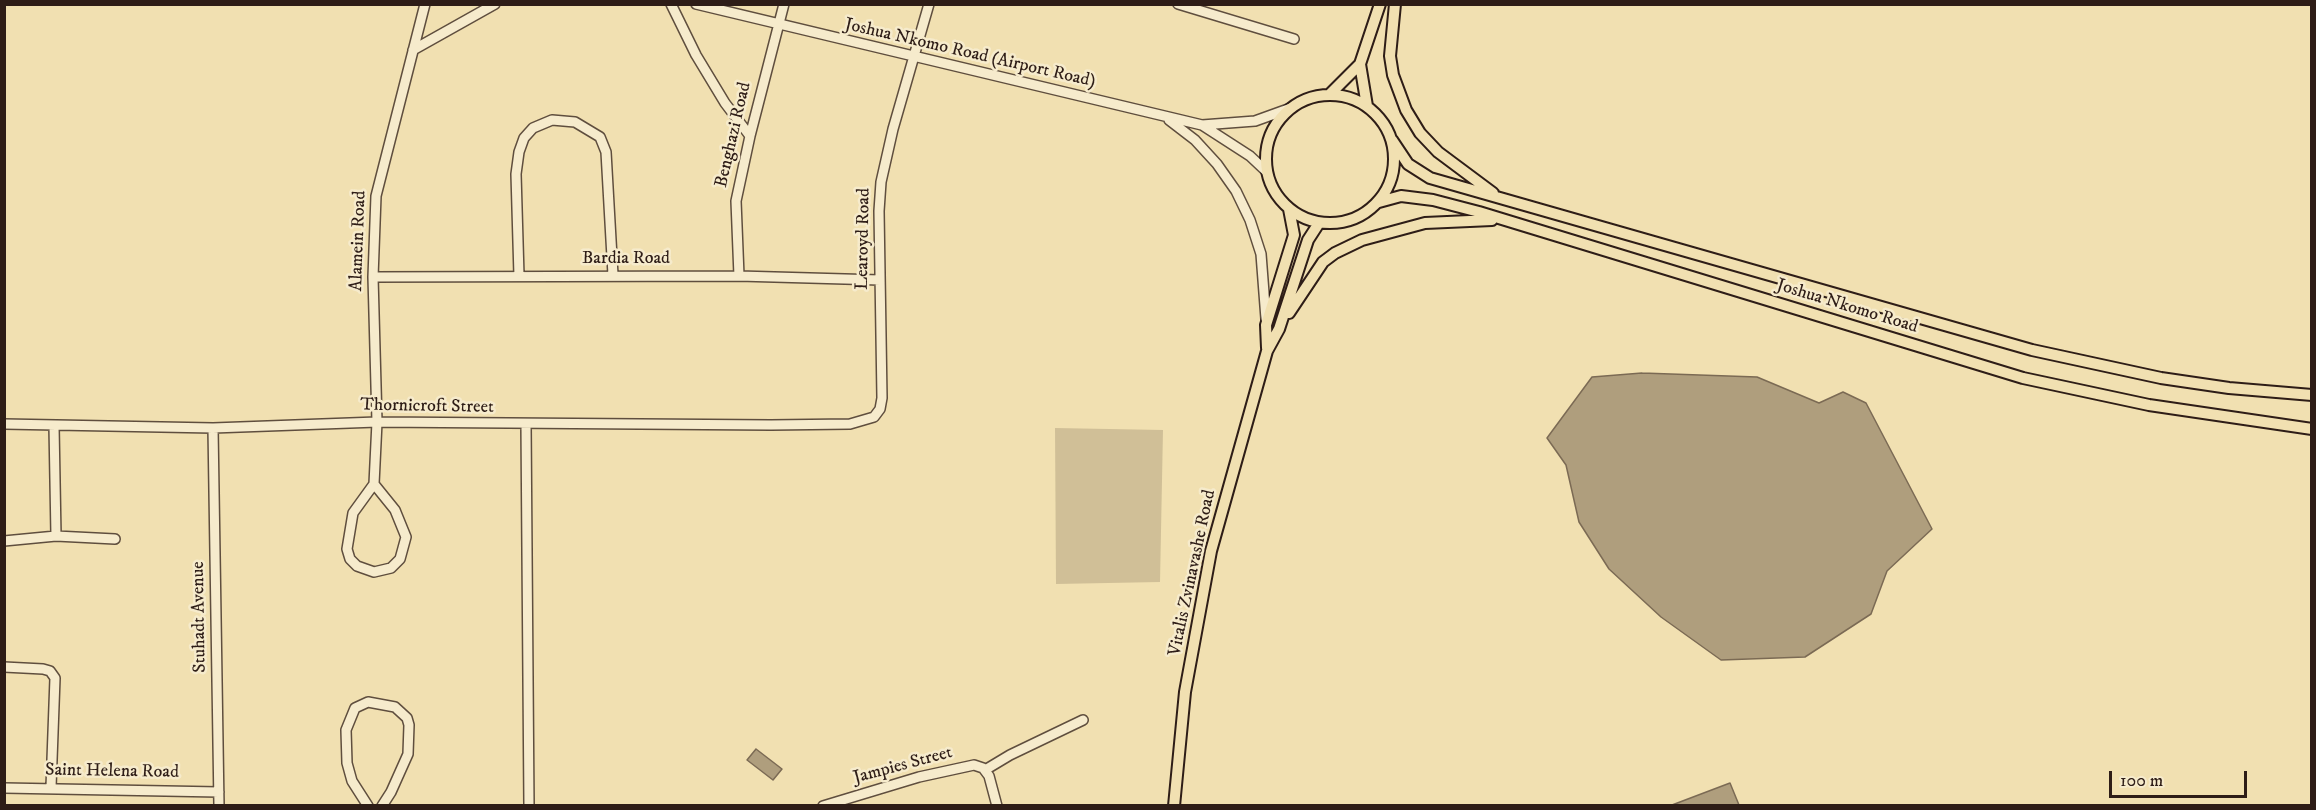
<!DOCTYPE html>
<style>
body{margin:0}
#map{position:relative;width:2316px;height:810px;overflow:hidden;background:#f1e0b1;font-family:"IM FELL DW Pica",serif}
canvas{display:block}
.frame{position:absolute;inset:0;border:6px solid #2e1d17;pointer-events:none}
.scale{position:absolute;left:2109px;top:771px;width:138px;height:27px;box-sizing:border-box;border:3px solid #2e1d17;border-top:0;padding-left:8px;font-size:18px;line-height:21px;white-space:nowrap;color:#2e1d17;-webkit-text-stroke:4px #f6ebcc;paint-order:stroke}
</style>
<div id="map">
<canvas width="2316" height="810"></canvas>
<div class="frame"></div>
<div class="scale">100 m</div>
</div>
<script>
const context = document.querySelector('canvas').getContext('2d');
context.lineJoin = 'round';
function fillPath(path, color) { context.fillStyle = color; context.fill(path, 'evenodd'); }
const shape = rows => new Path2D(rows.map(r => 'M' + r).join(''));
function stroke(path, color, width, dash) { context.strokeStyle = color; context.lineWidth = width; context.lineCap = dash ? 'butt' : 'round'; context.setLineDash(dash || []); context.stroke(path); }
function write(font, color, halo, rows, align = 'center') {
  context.font = font + ' "IM FELL DW Pica",serif'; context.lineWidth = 5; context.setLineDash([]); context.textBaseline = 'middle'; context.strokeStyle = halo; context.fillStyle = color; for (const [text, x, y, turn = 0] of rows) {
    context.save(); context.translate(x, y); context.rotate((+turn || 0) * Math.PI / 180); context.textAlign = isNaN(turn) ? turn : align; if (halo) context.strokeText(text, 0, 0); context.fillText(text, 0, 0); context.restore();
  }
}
const green = shape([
 [1055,428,1163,430,1160,582,1056,584]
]);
const water = shape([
 [1642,373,1757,377,1819,403,1843,392,1866,403,1932,529,1887,571,1871,614,1805,657,1721,660,1661,617,1609,569,1579,522,1566,465,1547,438,1592,377,1642,373],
 [756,749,782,769,773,780,747,760,756,749],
 [1730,783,1739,805,1672,805,1730,783]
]);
const minor = shape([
 [671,4,696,55,725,103,750,136],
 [696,4,1202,125,1255,121,1291,108],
 [1178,4,1294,39],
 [413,50,495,4],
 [1169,120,1195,140,1217,164,1236,191,1250,220,1261,254,1266,319],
 [1202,125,1250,156,1267,172],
 [519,276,516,174,519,152,524,138,533,128,552,120,575,122,600,137,606,152,613,275],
 [739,276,736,201,750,136,784,4],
 [373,277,739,276,880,280],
 [4,424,213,428,377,422,771,425,850,424,874,417,880,409,882,398,879,211,881,182,893,129,929,4],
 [526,424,529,806],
 [54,426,56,536],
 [213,428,219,806],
 [374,484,395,510,406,537,400,559,391,568,374,572,357,566,350,559,347,549,353,513,374,484,377,422,373,277,376,196,425,4],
 [4,541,56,536,115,539],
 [4,667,43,669,50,671,55,678,51,787],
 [985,770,1010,755,1083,720],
 [4,788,219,792],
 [368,806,352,781,347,763,346,730,355,708,368,702,395,707,407,718,409,725,408,754,391,792,382,806],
 [823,806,919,777,974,765,983,768,989,776,997,806]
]);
const major = shape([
 [1395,4,1390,56,1393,75,1406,110,1420,133,1438,152,1493,193],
 [1360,64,1367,106],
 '1266 159a64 64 0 1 1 128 0a64 64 0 1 1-128 0Z',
 [1329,95,1360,64,1380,4],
 [1392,140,1408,164,1430,178,2032,350,2161,378,2229,388,2312,395],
 [1379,202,1401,196,1433,200,1479,212,2023,378,2149,405,2312,429],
 [1289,313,1323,262,1335,253,1362,240,1425,223,1492,220],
 [1267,348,1266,325,1294,235,1289,209],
 [1174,806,1185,692,1211,551,1267,351,1279,329,1308,240,1319,223]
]);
const streetNames = [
 ["Joshua Nkomo Road (Airport Road)",970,54,13],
 ["Benghazi Road",734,135,-77],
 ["Learoyd Road",864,239,-89],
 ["Alamein Road",359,241,-88],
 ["Bardia Road",626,259],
 ["Joshua Nkomo Road",1847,307,17],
 ["Thornicroft Street",427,407,1],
 ["Vitalis Zvinavashe Road",1193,573,-78],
 ["Stuhadt Avenue",200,617,-91],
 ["Jampies Street",903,766,-15],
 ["Saint Helena Road",112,772,1]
];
fillPath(green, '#d0bf97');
fillPath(water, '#af9e7d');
stroke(water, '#7b6a54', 1.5);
stroke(minor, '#5f4e3e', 12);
stroke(major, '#2e1d17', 14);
stroke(minor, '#f6ebcc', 9);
stroke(major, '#f1e0b1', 10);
write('18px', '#2e1d17', '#f6ebcc', streetNames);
</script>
